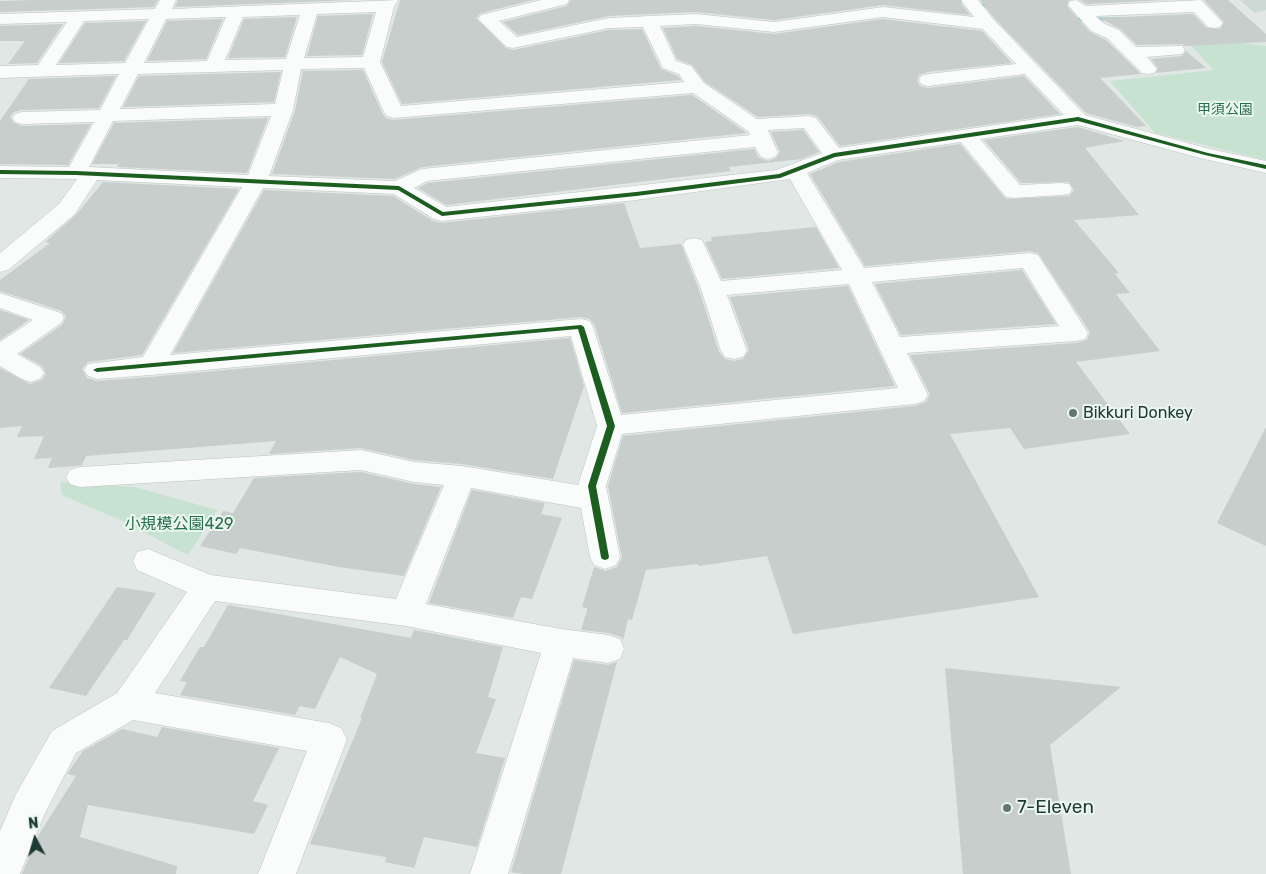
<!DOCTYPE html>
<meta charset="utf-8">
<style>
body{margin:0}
#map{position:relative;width:1266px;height:874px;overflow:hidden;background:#e0e7e4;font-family:Rubik,sans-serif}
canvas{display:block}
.north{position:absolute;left:10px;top:814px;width:50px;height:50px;-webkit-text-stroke:4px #edf7f2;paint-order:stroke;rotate:354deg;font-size:14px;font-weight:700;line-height:20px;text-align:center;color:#1e3a34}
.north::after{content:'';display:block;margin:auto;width:18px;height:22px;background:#1e3a34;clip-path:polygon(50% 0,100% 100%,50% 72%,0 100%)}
</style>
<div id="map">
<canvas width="1266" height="874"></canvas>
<div class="north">N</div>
</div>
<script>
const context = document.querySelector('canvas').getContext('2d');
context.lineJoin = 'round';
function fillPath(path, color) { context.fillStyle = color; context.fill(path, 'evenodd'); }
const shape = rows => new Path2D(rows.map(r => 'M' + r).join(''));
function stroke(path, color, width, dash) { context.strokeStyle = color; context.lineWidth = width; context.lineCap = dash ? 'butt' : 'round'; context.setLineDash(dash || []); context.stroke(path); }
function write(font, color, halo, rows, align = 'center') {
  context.font = font + ' Rubik,"Noto Sans JP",sans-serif'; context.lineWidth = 4; context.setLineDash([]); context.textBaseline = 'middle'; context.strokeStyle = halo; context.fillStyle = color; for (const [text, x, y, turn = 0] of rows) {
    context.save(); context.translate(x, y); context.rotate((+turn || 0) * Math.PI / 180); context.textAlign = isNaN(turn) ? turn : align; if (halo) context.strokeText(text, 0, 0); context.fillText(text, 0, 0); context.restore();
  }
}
const built = shape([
 [1240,0,1266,0,1266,10,1255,13]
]);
const green = shape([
 [1181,35,1266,46,1266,160,1155,133,1110,81,1214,70],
 [60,482,135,487,217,510,188,555,118,519,62,495]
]);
const stream = shape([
 [952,0,966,0,1002,8,999,10,952,0],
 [1118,17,1120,18,1120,20,1064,22,1061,20,1064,18,1118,17]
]);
const building = shape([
 [34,0,158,0,154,7,0,12,0,1],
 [178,0,351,0,175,7],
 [400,0,533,0,481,13,476,18,506,48,513,50,609,30,642,29,661,69,678,76,681,80,402,104,382,62],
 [571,0,959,0,970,15,883,5,774,20,696,12,649,14,609,16,518,35,503,22,567,6],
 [980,0,1069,0,1067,6,1090,32,1106,40,1141,74,1100,78,1146,126,1137,127,1086,113,995,19],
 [1080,0,1165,0,1086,4],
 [1204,0,1228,0,1266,34,1266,42,1185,46,1182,44,1137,45,1120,29,1100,18,1193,14,1207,28,1220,29,1224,22],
 [373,14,362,55,307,56,318,16],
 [297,17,285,57,228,58,244,19],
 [223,19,206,59,147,61,167,21],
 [883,19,982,31,1012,63,927,72,919,75,917,81,920,86,928,88,1024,76,1060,114,840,146,817,116,809,114,758,117,705,82,692,65,677,59,663,28,696,26,774,34],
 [146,21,124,61,59,63,85,23],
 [63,24,37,63,8,64,25,41,0,41,0,26],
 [1186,51,1206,68,1156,73,1158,68,1151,59,1182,56],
 [363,70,382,113,386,118,393,120,692,95,747,133,422,167,395,179,272,174,295,111,303,71],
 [281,72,274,102,123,107,139,76],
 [116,76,99,108,22,110,14,112,10,117,14,123,22,126,91,124,68,165,0,164,0,121,29,79],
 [268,118,247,173,117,167,119,164,92,164,114,123],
 [1078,127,1124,141,1085,148,1139,215,1074,220,1119,273,1115,274,1130,293,1116,294,1160,351,1076,362,1130,434,1024,449,1010,428,950,434,1039,597,793,634,767,556,699,566,698,564,646,570,632,620,628,619,623,640,621,637,609,633,581,630,587,611,587,608,582,607,594,567,606,571,617,567,622,558,608,486,623,436,915,406,926,402,930,394,910,355,1076,343,1087,340,1090,332,1038,253,1030,251,865,266,810,174,839,162,960,144,1006,199,1069,196,1074,190,1069,182,1021,183,984,140],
 [803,130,819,152,801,159,729,167,731,171,446,205,418,188,428,183,754,149,759,158,769,161,776,158,780,152,771,132],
 [103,182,239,189,142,355,88,362,82,369,87,378,97,381,151,377,570,338,584,386,553,479,462,464,414,460,361,448,269,454,276,441,86,456,82,465,76,466,48,468,52,458,34,459,44,436,17,437,22,426,0,428,0,368,30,384,42,380,46,374,42,366,20,354,62,325,66,317,62,311,0,291,0,280,50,243,45,242,76,215],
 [264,190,393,196,433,221,442,223,624,203,640,248,681,244,699,290,719,352,725,359,734,361,743,359,749,350,730,297,848,286,895,386,622,413,595,326,590,319,581,317,173,353],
 [816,227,839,268,722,279,705,242,712,241,711,237],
 [1022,270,1056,324,901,335,875,284],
 [0,310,29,320,0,340],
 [1266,427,1266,546,1217,523],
 [361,472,414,484,441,487,404,576,339,567,240,548,236,554,200,546,223,511,233,513,254,478],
 [472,490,545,503,541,514,562,518,532,599,521,597,513,618,429,603],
 [117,587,156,593,127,640,124,640,86,696,49,688],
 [228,605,411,638,414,630,503,647,488,697,496,699,476,753,505,758,477,847,424,837,414,868,385,862,386,857,310,844,362,718,360,718,377,674,340,657,315,709,300,706,295,715,180,695,187,682,180,681,200,647,204,647],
 [574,660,608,665,617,662,561,874,523,874,511,872],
 [945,668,1121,687,1050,745,1071,874,963,874],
 [162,727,279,748,253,801,268,805,254,834,88,805,80,837,177,866,176,874,22,874,38,836,76,776,67,774,83,751,122,729,157,737]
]);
const minor = shape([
 [160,0,176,0,172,9,398,0,394,7,380,62,401,106,684,82,679,74,663,68,643,27,609,28,513,48,507,47,478,19,481,15,541,0,569,0,567,4,499,21,517,37,609,18,649,16,696,14,774,22,883,7,974,17,961,0,978,0,994,20,1085,115,1210,149,1266,161,1266,173,1200,158,1078,125,980,139,1020,185,1061,183,1069,184,1072,189,1069,194,1061,195,1014,198,1006,197,961,142,838,160,807,173,864,268,1030,253,1038,255,1088,333,1085,339,1076,341,907,353,928,395,924,401,915,404,622,434,606,486,620,557,616,565,605,569,594,565,590,557,581,508,471,488,426,604,561,629,608,635,620,639,624,649,620,659,608,663,573,658,508,874,470,874,541,653,406,626,215,601,155,693,329,723,341,728,347,739,296,874,258,874,307,751,133,720,76,753,44,815,20,874,0,874,0,831,16,794,52,731,117,693,187,592,137,570,133,561,137,552,148,549,211,575,396,599,444,485,414,482,361,470,80,487,70,484,66,477,70,470,80,467,361,450,414,462,462,466,578,485,597,426,571,336,151,375,97,379,88,376,84,370,88,364,143,357,242,187,97,180,75,214,8,270,0,272,0,253,59,204,77,179,0,178,0,166,69,167,94,122,22,124,15,122,12,118,15,114,22,112,100,110,119,74,0,78,0,66,38,65,67,22,0,24,0,14,155,9,160,0],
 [376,12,363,57,304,58,317,14,376,12],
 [300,15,286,59,225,60,243,17,300,15],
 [226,17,207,61,144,63,166,19,226,17],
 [883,17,983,29,1016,64,928,74,921,76,919,80,921,84,928,86,1025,74,1064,115,839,148,816,118,809,116,757,119,704,83,691,66,676,61,660,26,696,24,774,32,883,17],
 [149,19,125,63,56,65,84,21,149,19],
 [364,68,384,112,387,116,394,118,693,93,748,131,750,135,422,169,395,181,269,176,293,110,301,69,364,68],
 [283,70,275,104,120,109,138,74,283,70],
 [271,116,248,175,89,167,113,121,271,116],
 [804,128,822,153,776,170,446,207,414,188,427,181,755,147,761,157,768,159,775,157,778,153,768,130,804,128],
 [790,179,842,270,721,281,702,240,694,238,686,240,683,245,701,289,721,351,725,357,734,359,743,357,747,351,727,295,849,284,898,388,621,415,593,327,590,321,581,319,170,355,263,188,394,194,434,219,442,221,636,200,790,179],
 [1023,268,1059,326,900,337,872,282,1023,268],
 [1076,0,1086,6,1201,0,1223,23,1220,27,1214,28,1208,27,1194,12,1096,16,1103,23,1119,30,1136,47,1182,46,1185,50,1182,54,1147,57,1157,69,1154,73,1148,74,1142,73,1107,38,1091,31,1068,5,1070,1,1076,0],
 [0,293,61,313,64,318,61,323,17,354,40,367,44,373,40,379,31,382,22,379,0,366,0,342,33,320,0,308,0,293]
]);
const cycleway = shape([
 [1078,117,1208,153,1266,165,1266,169,1205,155,1078,121,835,157,780,178,636,196,442,216,398,190,76,175,0,174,0,170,76,171,399,186,443,212,636,192,779,174,834,153,1078,117],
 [581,325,584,327,615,426,596,486,609,557,608,559,605,560,602,559,601,557,588,486,607,426,578,329,97,372,93,370,97,368,581,325]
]);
const markers = [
 [1073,413,5,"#627772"],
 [1007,808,5,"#627772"]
];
const farParknames = [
 ["甲須公園",1225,110]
];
const poiNames = [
 ["Bikkuri Donkey",1083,413]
];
const parkNames = [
 ["小規模公園429",179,524]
];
const nearPoinames = [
 ["7-Eleven",1017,808]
];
fillPath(built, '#cdd9d4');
fillPath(green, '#c8e2d1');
fillPath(stream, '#9eccd8');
fillPath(building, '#c7cecb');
stroke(minor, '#bdc4c1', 1);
fillPath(minor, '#fafbfb');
fillPath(cycleway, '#1b5e20');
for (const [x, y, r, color] of markers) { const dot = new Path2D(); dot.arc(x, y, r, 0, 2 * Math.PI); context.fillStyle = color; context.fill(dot); stroke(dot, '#edf7f2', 2); }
write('14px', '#267248', '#edf7f2', farParknames);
write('16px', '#1e3a34', '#edf7f2', poiNames, 'left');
write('16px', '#267248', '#edf7f2', parkNames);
write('19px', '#1e3a34', '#edf7f2', nearPoinames, 'left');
</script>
